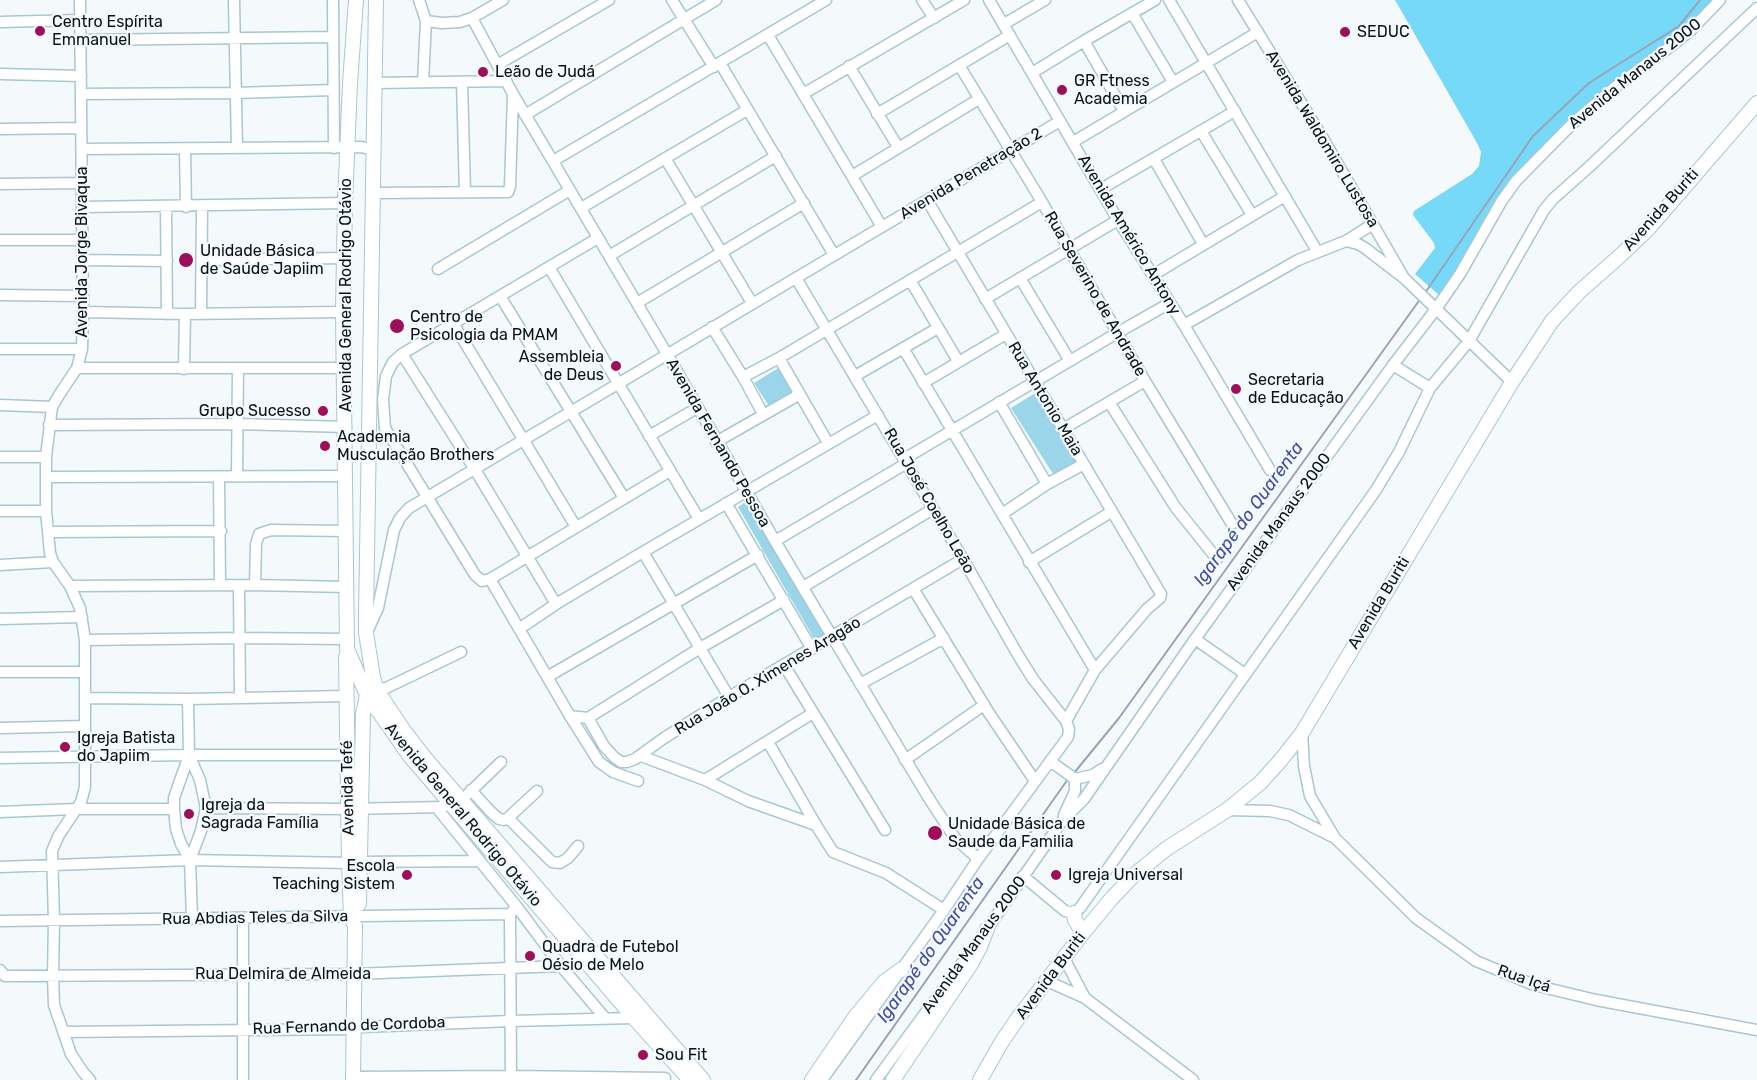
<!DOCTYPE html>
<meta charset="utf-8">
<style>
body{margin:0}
canvas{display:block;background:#f4fafc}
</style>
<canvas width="1757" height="1080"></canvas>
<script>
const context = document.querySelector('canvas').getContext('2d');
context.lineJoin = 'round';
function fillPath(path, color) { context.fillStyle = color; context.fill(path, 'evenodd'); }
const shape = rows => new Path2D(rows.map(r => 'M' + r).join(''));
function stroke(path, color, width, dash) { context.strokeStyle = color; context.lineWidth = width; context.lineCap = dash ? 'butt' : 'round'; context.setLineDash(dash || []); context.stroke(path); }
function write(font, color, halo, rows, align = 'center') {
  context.font = font + ' Rubik,sans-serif'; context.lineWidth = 4.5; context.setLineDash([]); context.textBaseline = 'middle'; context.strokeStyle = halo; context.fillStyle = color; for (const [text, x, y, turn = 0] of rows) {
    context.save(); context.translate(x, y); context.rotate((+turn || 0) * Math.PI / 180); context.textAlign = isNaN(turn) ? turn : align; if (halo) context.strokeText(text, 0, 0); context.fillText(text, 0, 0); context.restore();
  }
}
const green = shape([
 [780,367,795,393,771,409,754,383],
 [1037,392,1080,462,1055,477,1011,408],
 [747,501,827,635,816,642,738,507]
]);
const forest = shape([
 [1395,0,1715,0,1688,27,1557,133,1440,296,1415,274,1435,248,1434,243,1413,215,1414,211,1472,174,1479,166,1481,152,1477,143]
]);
const stream = shape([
 [1425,293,1533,136,1589,83,1679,26,1700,0],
 [1074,773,1119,718,1421,298],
 [856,1080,1068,779]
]);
const minor = shape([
 [80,0,83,312,82,349,77,368,59,395,52,407,46,457,46,511,50,553,53,562,70,586,80,608,85,640,85,787,81,802,59,835,52,851,54,920,53,976,54,1005,71,1054,83,1072,90,1080],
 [234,0,237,148],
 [333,0,334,148],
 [419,0,426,21,423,82],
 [672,0,714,67],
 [922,0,934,18],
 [989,0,1118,220,1184,325,1270,470],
 [1169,0,1317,251],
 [1238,0,1321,135,1404,278],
 [1132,13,1173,82],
 [472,18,513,94,667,354,775,541,928,797,955,838,978,859],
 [426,21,442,23,460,22,472,18,503,0],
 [0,22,80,20],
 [1004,24,1045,0],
 [768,35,882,227],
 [80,40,333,37],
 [1084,41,1124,111],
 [720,63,834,255],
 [497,65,609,0],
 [959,65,1042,202,1145,381,1232,524],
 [849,66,898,147],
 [1032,73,1084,41,1155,0],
 [0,74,81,76],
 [462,82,465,192],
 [375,83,506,81],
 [81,94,235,93,333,90],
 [803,94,964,0],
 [877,114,1010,35],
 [525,115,716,0],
 [0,129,81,128],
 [1201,131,1252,215],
 [1073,142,1258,32],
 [82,149,360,147,374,149],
 [185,149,186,207],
 [665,158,752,303],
 [1154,159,1203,244],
 [553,161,826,0],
 [852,176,979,99],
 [0,184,82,183],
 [1101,189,1235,111],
 [372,193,508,192,510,187,513,95],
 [166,206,167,314],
 [82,207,345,203],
 [581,208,747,110],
 [598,238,402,354,393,362,386,376,383,400,385,428,475,575,482,581,490,579,670,471],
 [0,240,82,240],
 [1346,241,1358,244,1365,248,1404,278,1512,382],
 [609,256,776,156],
 [83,260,167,261],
 [202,260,344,258],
 [549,267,699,519],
 [438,269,570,190],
 [1153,275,1285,196],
 [796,278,963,559,1018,655,1033,679,1066,721],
 [1020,278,1070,361],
 [910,280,958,361],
 [0,295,83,296],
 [500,296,624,498],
 [985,299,1118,220],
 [637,303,804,203],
 [83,312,185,314,343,312],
 [201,313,202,206],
 [453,323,576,527],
 [1184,325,1298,260,1346,241,1373,224],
 [712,327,743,377,763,414],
 [903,348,1095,670],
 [0,349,82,349],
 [402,354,474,468,556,604],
 [779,358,828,443],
 [1393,365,1430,388],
 [77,368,345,368],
 [184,369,185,314],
 [855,376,938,328],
 [743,377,779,358,1042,202],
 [923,383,1006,334],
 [999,402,1047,484],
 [1109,402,1176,508,1217,559],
 [0,405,52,407],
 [49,425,238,424,346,427],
 [1063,429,1145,381],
 [649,436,697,408],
 [716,442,795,397,798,393],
 [0,457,46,457],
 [904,459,1117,333,1170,303],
 [237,476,238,368],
 [46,477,346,476],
 [219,477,220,585],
 [726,503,812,649],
 [0,511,46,511],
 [1002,514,1047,484,1084,464],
 [48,532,221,531],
 [775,541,907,463],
 [643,552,729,697],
 [1029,562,1111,512],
 [0,565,53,562],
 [490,579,570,716,588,718],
 [255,585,256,544,259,534,271,530,345,531],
 [70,586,255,585,346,587],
 [239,586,240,697],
 [803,587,933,509],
 [914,590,989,713,1035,781],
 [0,619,82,617],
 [519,629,556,604,643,552,878,415],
 [367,632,378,608,394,530,400,518,409,508,1060,121],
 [1195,639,1245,674],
 [85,640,240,638,347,639],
 [784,665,885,830],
 [0,672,85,672],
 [547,677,758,555],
 [860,684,944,638],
 [376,689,386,688,461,652],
 [85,698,188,699,347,696],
 [188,699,189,755,200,780,206,808,201,831,190,860],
 [570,716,599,762,613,772,638,781],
 [588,718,604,746,614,757,621,762,627,762,635,759,664,738,729,697,963,559],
 [588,718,700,648,784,600],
 [0,728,85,726],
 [1302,733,1304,766,1310,796,1335,838,1416,918,1476,961,1534,985,1596,1000,1757,1030],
 [768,742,816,825],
 [189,755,174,798,174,809,176,829,181,844,190,860,192,918],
 [641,756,705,780,748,801,816,825,833,852,886,873,944,910],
 [0,758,189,755,347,755],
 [905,760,984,705],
 [1050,761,1075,779,1093,775,1102,769],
 [705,780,813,713],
 [471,790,491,812,499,819,504,820,508,818,537,791],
 [468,794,501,762],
 [206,808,348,809,443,807],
 [437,808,517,907,561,966,605,1018],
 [1227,810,1270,811,1289,815,1335,838],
 [0,812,76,809,174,809],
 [1064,815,1075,791,1075,779],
 [508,818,552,862,560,863,568,858,578,846],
 [360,862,478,861],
 [0,867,190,860,349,863],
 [1023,876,1065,911,1074,913,1080,908,1376,490,1399,452,1430,388,1469,341,1544,210,1553,199,1589,167,1757,8],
 [243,919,243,1080],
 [0,921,510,914],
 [1064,958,1085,998],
 [0,970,5,976,354,974,561,966],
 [1047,981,1085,998,1193,1080],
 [63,1032,353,1029,363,1027,511,1021,634,1018],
 [353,1077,511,1076,665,1078],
 [511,1080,510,914,514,909],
 [822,1080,944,910,978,859,1068,737,1069,729,1066,721,1095,670,1147,609,1160,598,1161,594,927,200],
 [876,1080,987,929,1062,821,1084,799,1195,639,1393,365,1436,309,1460,274,1501,202,1516,181,1573,123,1615,87,1674,44,1691,30,1720,0]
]);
const major = shape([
 [356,0,350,83,345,203,343,312,347,649,367,695,409,755,634,1018,690,1080],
 [376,0,366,617,366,633,373,677,376,689,404,731,425,758,703,1080],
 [346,657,349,863,351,917,355,926,353,1080],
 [359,904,363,714,367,695,369,693],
 [1074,913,1075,920,1083,933],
 [812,1080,855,1017,884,982,902,969],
 [893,1080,971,964,980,947,987,929],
 [980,1080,1001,1043,1018,1018,1083,933,1112,898,1134,875,1166,849,1227,810,1260,783,1280,761,1302,733,1512,382,1552,321,1579,292,1622,254,1649,228,1757,103]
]);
const markers = [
 [40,31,6,"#9e0f5a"],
 [1345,32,6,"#9e0f5a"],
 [483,72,6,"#9e0f5a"],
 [1062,90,6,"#9e0f5a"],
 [186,260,8,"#9e0f5a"],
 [397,326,8,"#9e0f5a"],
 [616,366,6,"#9e0f5a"],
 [1236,389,6,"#9e0f5a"],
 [323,411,6,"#9e0f5a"],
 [325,446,6,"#9e0f5a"],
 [65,747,6,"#9e0f5a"],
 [189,814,6,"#9e0f5a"],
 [935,833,8,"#9e0f5a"],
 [407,875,6,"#9e0f5a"],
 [1056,875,6,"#9e0f5a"],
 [530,956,6,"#9e0f5a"],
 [643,1055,6,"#9e0f5a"]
];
const poiNames = [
 ["Centro Espírita",52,22],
 ["Emmanuel",52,40],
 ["SEDUC",1357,32],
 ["Leão de Judá",495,72],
 ["GR Ftness",1074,81],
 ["Academia",1074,99],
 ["Unidade Básica",200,251],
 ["de Saúde Japiim",200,269],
 ["Centro de",410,317],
 ["Psicologia da PMAM",410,335],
 ["Assembleia",604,357,"right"],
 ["de Deus",604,375,"right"],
 ["Secretaria",1248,380],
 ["de Educação",1248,398],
 ["Grupo Sucesso",311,411,"right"],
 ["Academia",337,437],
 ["Musculação Brothers",337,455],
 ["Igreja Batista",77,738],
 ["do Japiim",77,756],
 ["Igreja da",201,805],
 ["Sagrada Família",201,823],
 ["Unidade Básica de",948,824],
 ["Saude da Familia",948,842],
 ["Escola",395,866,"right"],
 ["Teaching Sistem",395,884,"right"],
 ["Igreja Universal",1068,875],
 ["Quadra de Futebol",542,947],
 ["Oésio de Melo",542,965],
 ["Sou Fit",655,1055]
];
const streetNames = [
 ["Avenida Manaus 2000",1635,74,-39],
 ["Avenida Waldomiro Lustosa",1322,139,59],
 ["Avenida Penetração 2",971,174,-31],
 ["Avenida Buriti",1661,210,-48],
 ["Avenida Américo Antony",1129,235,59],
 ["Avenida Jorge Bivaqua",82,252,-90],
 ["Rua Severino de Andrade",1095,294,60],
 ["Avenida General Rodrigo Otávio",346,295,-90],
 ["Rua Antonio Maia",1045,399,59],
 ["Avenida Fernando Pessoa",718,443,60],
 ["Rua José Coelho Leão",929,501,60],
 ["Avenida Manaus 2000",1279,522,-54],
 ["Avenida Buriti",1379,603,-59],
 ["Rua João O. Ximenes Aragão",768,676,-31],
 ["Avenida Tefé",348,788,-91],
 ["Avenida General Rodrigo Otávio",463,815,50],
 ["Rua Abdias Teles da Silva",255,918,-1],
 ["Avenida Manaus 2000",974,945,-54],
 ["Rua Delmira de Almeida",283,974],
 ["Avenida Buriti",1051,976,-53],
 ["Rua Içá",1524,979,19],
 ["Rua Fernando de Cordoba",349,1026,-2]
];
const waterNames = [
 ["Igarapé do Quarenta",1249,514,-54],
 ["Igarapé do Quarenta",931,950,-55]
];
fillPath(green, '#9bd5e9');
fillPath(forest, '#76d9f8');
stroke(stream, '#9aa2b9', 2);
stroke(minor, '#a8c7d2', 13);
stroke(major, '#a8c7d2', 16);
stroke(minor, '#fff', 10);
stroke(major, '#fff', 14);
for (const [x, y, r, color] of markers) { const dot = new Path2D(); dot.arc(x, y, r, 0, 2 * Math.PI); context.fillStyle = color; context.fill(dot); stroke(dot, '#f4fafc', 2); }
write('16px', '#081317', '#f4fafc', poiNames, 'left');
write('16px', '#081317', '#f4fafc', streetNames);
write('italic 18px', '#454da1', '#f4fafc', waterNames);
</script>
